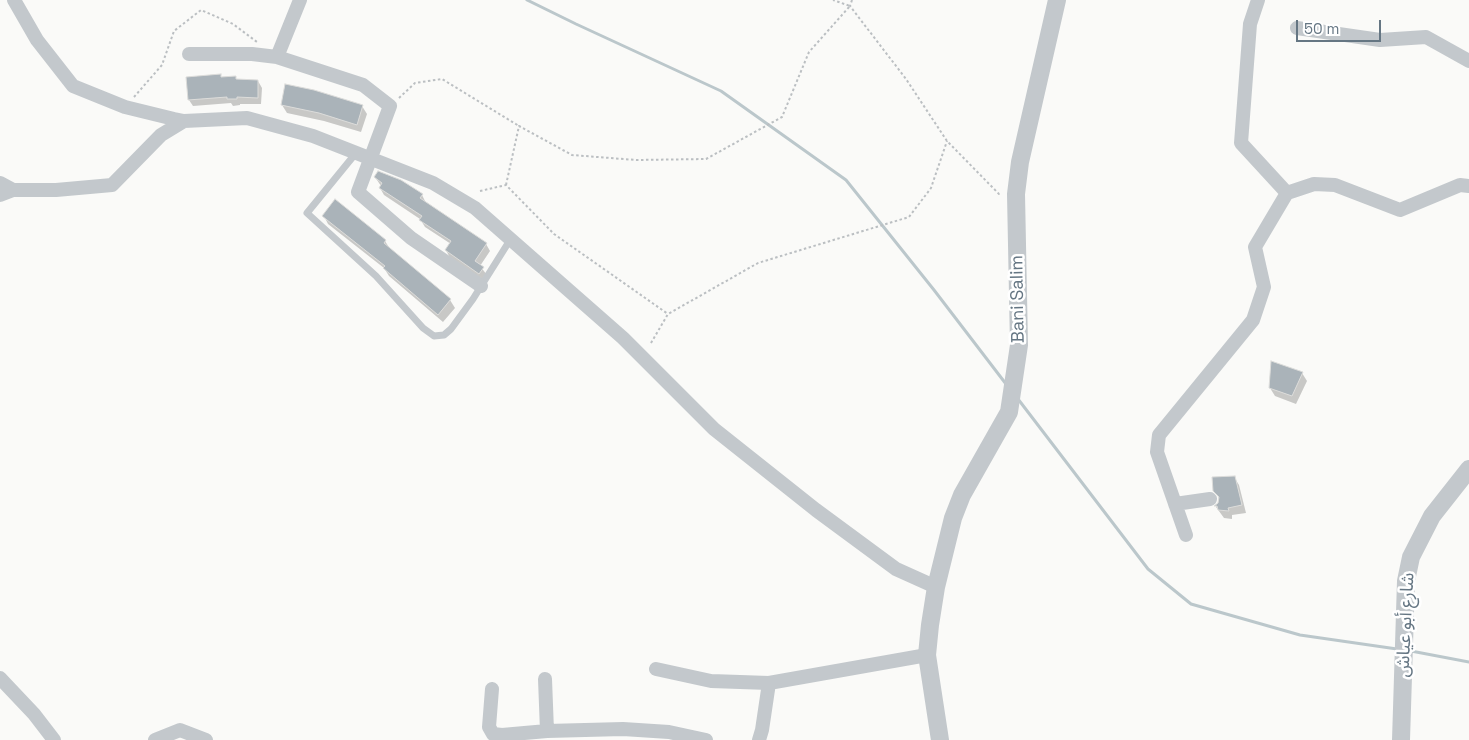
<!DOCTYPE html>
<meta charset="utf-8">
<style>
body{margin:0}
#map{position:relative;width:1469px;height:740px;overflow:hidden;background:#fafaf8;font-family:"Space Grotesk",sans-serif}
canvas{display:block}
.scale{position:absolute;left:1296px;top:20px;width:85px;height:22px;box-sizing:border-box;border:2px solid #657683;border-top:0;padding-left:6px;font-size:15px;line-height:18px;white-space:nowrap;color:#657683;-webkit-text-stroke:4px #fff;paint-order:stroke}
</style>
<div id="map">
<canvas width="1469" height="740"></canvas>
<div class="scale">50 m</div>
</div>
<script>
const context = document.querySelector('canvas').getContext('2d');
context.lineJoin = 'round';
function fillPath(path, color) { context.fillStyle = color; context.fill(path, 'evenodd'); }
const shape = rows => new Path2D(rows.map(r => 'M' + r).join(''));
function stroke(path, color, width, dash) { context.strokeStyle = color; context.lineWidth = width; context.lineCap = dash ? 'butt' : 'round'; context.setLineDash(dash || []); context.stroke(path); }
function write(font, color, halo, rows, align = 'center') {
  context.font = font + ' "Space Grotesk","Noto Sans Arabic",sans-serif'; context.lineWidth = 5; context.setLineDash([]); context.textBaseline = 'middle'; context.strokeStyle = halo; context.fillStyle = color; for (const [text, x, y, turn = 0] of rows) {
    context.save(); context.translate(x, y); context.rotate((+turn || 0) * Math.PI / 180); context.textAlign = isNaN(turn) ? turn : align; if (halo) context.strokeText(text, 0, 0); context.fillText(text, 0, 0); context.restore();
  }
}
const shadow = shape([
 [222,79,258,81,262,88,261,104,240,104,240,105,233,106,231,103,193,106,189,100],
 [282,105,362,106,367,114,361,132,324,121,287,113],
 [375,177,422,195,426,203,486,244,490,251,480,266,487,275,484,281,450,258,446,250,451,244,425,227,420,219,384,195,380,188,381,186],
 [335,201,385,241,390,249,450,300,455,308,443,322,389,276,384,268,328,224,324,216],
 [1272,362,1302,373,1307,381,1296,404,1275,396,1270,388],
 [1234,477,1239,485,1246,513,1232,515,1232,519,1224,518,1216,507,1220,500,1215,491]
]);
const stream = shape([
 [527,0,576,24,721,91,846,180,934,290,1006,384],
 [1018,399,1148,569,1191,604,1300,635,1397,649],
 [1411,651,1469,662]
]);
const building = shape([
 [221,74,221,77,236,76,236,79,258,80,258,98,237,97,237,99,227,99,227,97,188,100,186,77,221,74],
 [285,84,314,90,363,105,357,125,319,113,281,105,285,84],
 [378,171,401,180,423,194,420,198,487,243,475,261,484,267,479,274,445,250,451,241,419,220,422,216,379,188,382,183,374,177,378,171],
 [335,199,386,240,384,243,451,299,438,315,383,268,385,266,322,216,335,199],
 [1271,361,1303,372,1292,396,1269,388,1271,361],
 [1235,476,1242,505,1228,508,1229,511,1218,510,1217,506,1214,506,1218,503,1219,497,1213,491,1212,477,1235,476]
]);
const path = shape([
 [852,0,850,6,906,79,947,141,999,194,1002,194],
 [134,97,162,65,174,31,201,10,233,24,257,42],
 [399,98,415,83,442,79,519,126],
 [506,185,519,126,572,155,636,160,706,159,782,117,809,52,850,6,833,0],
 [480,191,506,185,554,234,668,314],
 [651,343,668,314,758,263,909,217,931,188,947,141]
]);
const service = shape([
 [356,153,307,213,376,276,423,328,434,336,444,335,451,329,473,299,510,240]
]);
const minor = shape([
 [14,0,37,40,73,86,125,107,174,119,184,121,247,118,313,136,433,183,475,208,623,338,714,429,816,510,896,569,936,587],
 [300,0,277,57,363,85,390,106,358,192,411,238,481,286],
 [1258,0,1250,24,1241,143,1287,193],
 [1297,28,1380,40,1426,37,1469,61],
 [189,54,252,54,277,57],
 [0,183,13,190],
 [0,195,13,190,56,190,112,185,161,135,184,121],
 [1175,504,1210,499],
 [1186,535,1157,452,1159,435,1253,320,1264,287,1255,247,1287,193,1314,184,1335,185,1400,210,1460,185,1469,186],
 [656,669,711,681,769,683,927,655],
 [0,678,34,714,54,740],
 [545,679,547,731],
 [492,689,489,727,493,734,502,735,547,731,623,729,669,732,706,740],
 [155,740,180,730,206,740],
 [759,740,762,730,769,683]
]);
const tertiary = shape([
 [940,740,927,655,930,625,936,587,953,518,962,495,1009,412,1019,345,1016,194,1020,162,1057,0],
 [1401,740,1406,581,1411,557,1432,516,1469,469]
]);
const streetNames = [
 ["Bani Salim",1018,299,-91],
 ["شارع أبو عياش",1406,625,-87]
];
fillPath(shadow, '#0003');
stroke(stream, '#bbc7cb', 3);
fillPath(building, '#aab3b9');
stroke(building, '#dcdcda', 1);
stroke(path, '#bbbfc2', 2, [2.5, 2.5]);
stroke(service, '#c3c8cc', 7);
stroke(minor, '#c3c8cc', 14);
stroke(tertiary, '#c3c8cc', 18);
write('18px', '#657683', '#fff', streetNames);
</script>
